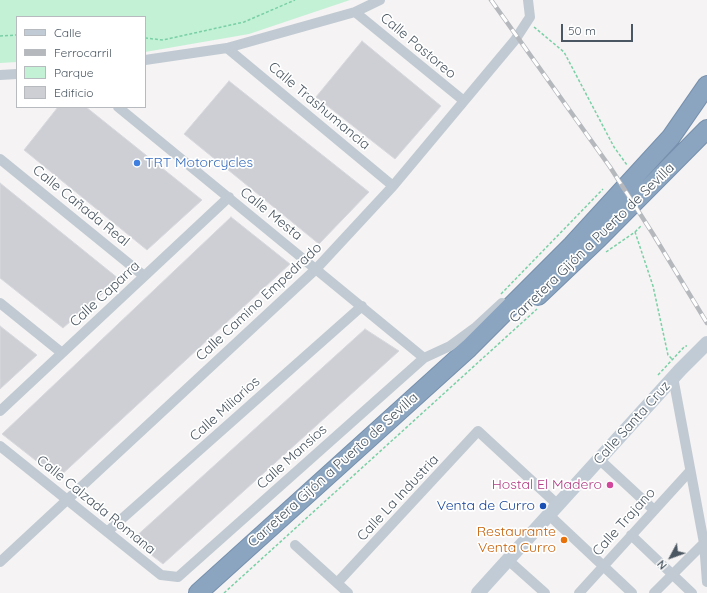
<!DOCTYPE html>
<meta charset="utf-8">
<style>
body{margin:0}
#map{position:relative;width:707px;height:593px;overflow:hidden;background:#f5f3f3;font-family:Quicksand,sans-serif}
canvas{display:block}
.legend{position:absolute;left:16px;top:16px;width:130px;height:92px;box-sizing:border-box;background:#fff;border:1px solid #b7bbc0;margin:0;padding:5px 7px;list-style:none;font-size:12px;color:#4a5661}
.legend li{display:flex;align-items:center;gap:8px;height:20px}
.legend b{width:20px;border:1px solid #b7bbc0}
.north{position:absolute;left:651px;top:537px;width:40px;height:40px;-webkit-text-stroke:3px #fff;paint-order:stroke;rotate:229deg;font-size:11px;font-weight:700;line-height:16px;text-align:center;color:#4a5661}
.north::after{content:'';display:block;margin:auto;width:14px;height:18px;background:#4a5661;clip-path:polygon(50% 0,100% 100%,50% 72%,0 100%)}
.scale{position:absolute;left:561px;top:24px;width:72px;height:18px;box-sizing:border-box;border:2px solid #4a5661;border-top:0;padding-left:5px;font-size:12px;line-height:14px;white-space:nowrap;color:#4a5661;-webkit-text-stroke:3px #fff;paint-order:stroke}
</style>
<div id="map">
<canvas width="707" height="593"></canvas>
<ul class="legend">
<li><b style="height:5px;background:#c1cbd6"></b>Calle</li>
<li><b style="height:5px;background:#b5b8bd"></b>Ferrocarril</li>
<li><b style="height:11px;background:#c3f1d5"></b>Parque</li>
<li><b style="height:11px;background:#cdcfd5"></b>Edificio</li>
</ul>
<div class="north">N</div>
<div class="scale">50 m</div>
</div>
<script>
const context = document.querySelector('canvas').getContext('2d');
context.lineJoin = 'round';
function fillPath(path, color) { context.fillStyle = color; context.fill(path, 'evenodd'); }
const shape = rows => new Path2D(rows.map(r => 'M' + r).join(''));
function stroke(path, color, width, dash) { context.strokeStyle = color; context.lineWidth = width; context.lineCap = dash ? 'butt' : 'round'; context.setLineDash(dash || []); context.stroke(path); }
function write(font, color, halo, rows, align = 'center') {
  context.font = font + ' Quicksand,sans-serif'; context.lineWidth = 3.5; context.setLineDash([]); context.textBaseline = 'middle'; context.strokeStyle = halo; context.fillStyle = color; for (const [text, x, y, turn = 0] of rows) {
    context.save(); context.translate(x, y); context.rotate((+turn || 0) * Math.PI / 180); context.textAlign = isNaN(turn) ? turn : align; if (halo) context.strokeText(text, 0, 0); context.fillText(text, 0, 0); context.restore();
  }
}
const green = shape([
 [0,0,350,0,249,34,145,52,145,17,17,17,17,62,0,63]
]);
const building = shape([
 [362,41,441,106,395,159,316,97,362,41],
 [229,81,369,192,319,244,184,134,229,81],
 [58,107,86,107,202,200,147,250,24,150,58,107],
 [0,183,119,279,63,328,0,278,0,183],
 [231,217,290,264,58,478,2,434,231,217],
 [0,326,37,355,0,389,0,326],
 [365,329,399,351,163,564,132,540,365,329]
]);
const path = shape([
 [534,27,564,52,614,147,627,165],
 [0,36,17,35],
 [145,38,163,40,244,22,295,0],
 [635,232,642,225],
 [606,252,635,232,653,286,668,355,673,360],
 [501,294,603,189],
 [658,375,685,346,687,346],
 [224,593,537,309]
]);
const street = shape([
 [355,12,464,101],
 [227,48,393,186],
 [145,60,227,48,355,12,380,0],
 [0,75,17,74],
 [118,107,424,358],
 [0,159,144,276],
 [0,303,62,353],
 [673,377,704,543,707,582],
 [0,411,229,197],
 [0,446,161,575,178,577,424,358,450,346,476,327,502,303],
 [600,460,654,510],
 [549,515,632,593],
 [107,532,362,306],
 [631,535,692,593],
 [295,545,348,593],
 [508,560,545,593],
 [0,562,316,269,393,186,515,40,530,17,528,0],
 [337,583,478,431,558,505],
 [579,593,690,471],
 [654,593,704,543]
]);
const secondary = shape([
 [478,593,680,370,707,343]
]);
const highway = shape([
 [538,296,599,238,707,129],
 [198,593,469,348,572,245,671,137,707,85]
]);
const rail = shape([
 [491,0,610,167,653,234,707,323]
]);
const markers = [
 [137,163,4,"#3f7fe0"],
 [610,485,4,"#d1479c"],
 [543,506,4,"#1a4fb4"],
 [564,540,4,"#e8710a"]
];
const streetNames = [
 ["Calle Pastoreo",418,46,40],
 ["Calle Trashumancia",319,106,40],
 ["Calle Cañada Real",81,206,39],
 ["Calle Mesta",271,214,39],
 ["Carretera Gijón a Puerto de Sevilla",592,243,-44],
 ["Calle Caparra",105,294,-43],
 ["Calle Camino Empedrado",259,302,-43],
 ["Calle Miliarios",225,409,-42],
 ["Calle Santa Cruz",632,423,-48],
 ["Calle Mansios",292,457,-42],
 ["Carretera Gijón a Puerto de Sevilla",333,470,-42],
 ["Calle La Industria",398,498,-47],
 ["Calle Calzada Romana",96,505,39],
 ["Calle Trajano",624,522,-48]
];
const shopNames = [
 ["TRT Motorcycles",145,163]
];
const hotelNames = [
 ["Hostal El Madero",602,485]
];
const transitNames = [
 ["Venta de Curro",535,506]
];
const foodNames = [
 ["Restaurante",556,532],
 ["Venta Curro",556,548]
];
fillPath(green, '#c3f1d5');
fillPath(building, '#cdcfd5');
stroke(building, '#d7d9de', 1);
stroke(highway, '#7690ad', 20);
stroke(path, '#7ad0a6', 1.5, [3, 2]);
stroke(street, '#c1cad2', 10);
stroke(secondary, '#c1cbd6', 14);
stroke(highway, '#8ba5c1', 18);
stroke(rail, '#b5b8bd', 4.5);
stroke(rail, '#fff', 3, [9]);
for (const [x, y, r, color] of markers) { const dot = new Path2D(); dot.arc(x, y, r, 0, 2 * Math.PI); context.fillStyle = color; context.fill(dot); stroke(dot, '#fff', 1.5); }
write('14px', '#4a5661', '#fff', streetNames);
write('14px', '#366cbe', '#fff', shopNames, 'left');
write('14px', '#b23c85', '#fff', hotelNames, 'right');
write('14px', '#164399', '#fff', transitNames, 'right');
write('14px', '#c56008', '#fff', foodNames, 'right');
</script>
